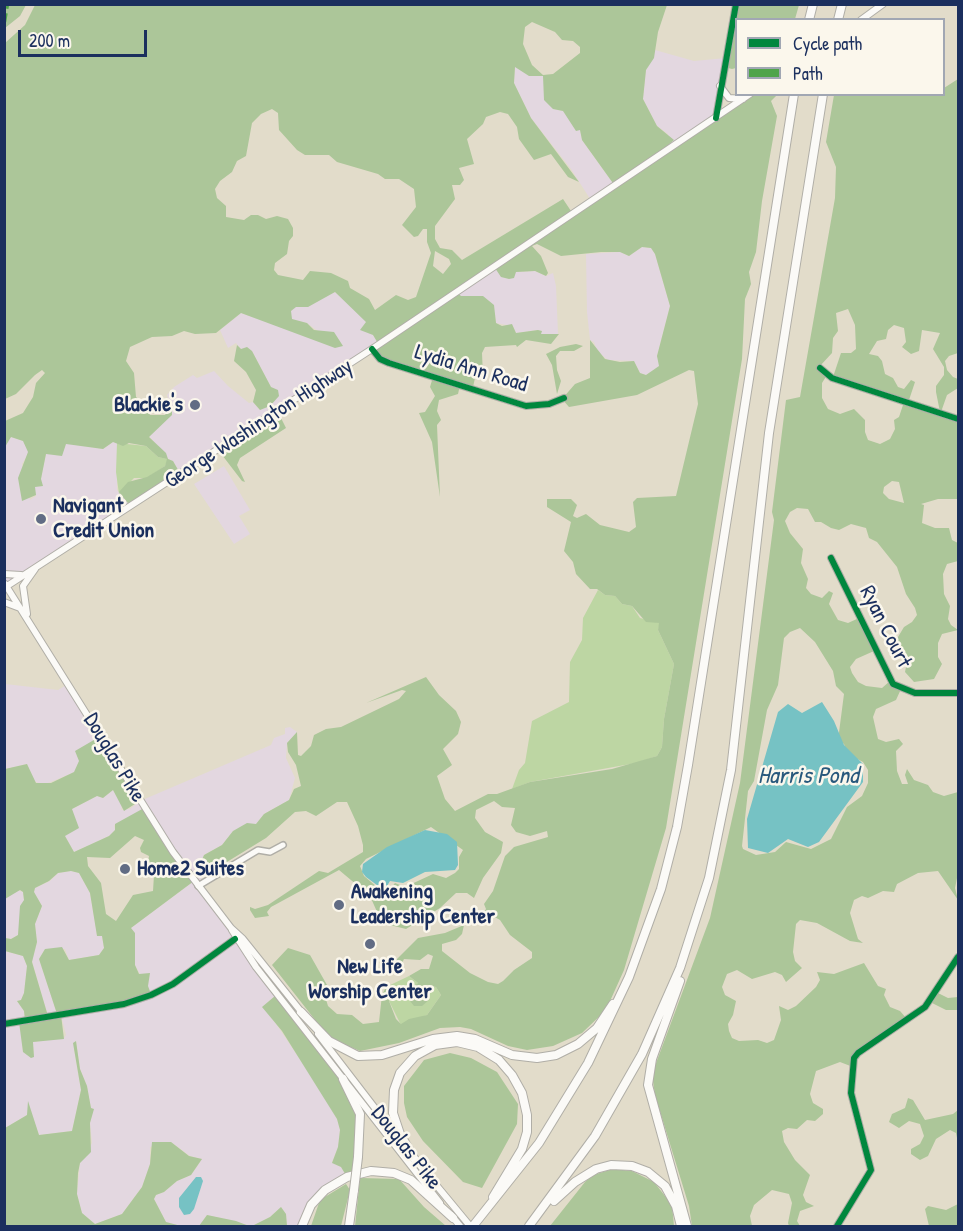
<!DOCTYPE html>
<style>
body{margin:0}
#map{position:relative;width:963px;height:1231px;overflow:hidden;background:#e2dcca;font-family:"Patrick Hand",sans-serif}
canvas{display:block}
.frame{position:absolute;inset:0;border:6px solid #1b2f5e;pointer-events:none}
.legend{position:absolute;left:735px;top:18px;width:210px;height:78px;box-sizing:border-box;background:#fbf7ec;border:2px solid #a1a7b3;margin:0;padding:8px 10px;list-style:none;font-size:18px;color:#1b2f5e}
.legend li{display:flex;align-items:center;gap:12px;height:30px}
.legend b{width:30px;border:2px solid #a1a7b3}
.scale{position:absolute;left:18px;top:30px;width:129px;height:27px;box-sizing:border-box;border:3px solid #1b2f5e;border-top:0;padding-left:8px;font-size:18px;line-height:21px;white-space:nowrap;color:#1b2f5e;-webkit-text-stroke:4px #fbf7ec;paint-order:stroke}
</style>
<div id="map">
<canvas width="963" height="1231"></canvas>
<div class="frame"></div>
<ul class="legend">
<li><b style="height:8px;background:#00873e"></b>Cycle path</li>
<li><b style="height:8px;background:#4fa44a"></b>Path</li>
</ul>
<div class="scale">200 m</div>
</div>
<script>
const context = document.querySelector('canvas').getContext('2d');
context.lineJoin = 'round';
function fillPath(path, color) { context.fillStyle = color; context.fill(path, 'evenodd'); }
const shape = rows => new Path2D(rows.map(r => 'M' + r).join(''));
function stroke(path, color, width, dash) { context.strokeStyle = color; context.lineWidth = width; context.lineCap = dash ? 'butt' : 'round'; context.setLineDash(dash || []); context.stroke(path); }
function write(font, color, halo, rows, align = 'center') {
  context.font = font + ' "Patrick Hand",sans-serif'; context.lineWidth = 5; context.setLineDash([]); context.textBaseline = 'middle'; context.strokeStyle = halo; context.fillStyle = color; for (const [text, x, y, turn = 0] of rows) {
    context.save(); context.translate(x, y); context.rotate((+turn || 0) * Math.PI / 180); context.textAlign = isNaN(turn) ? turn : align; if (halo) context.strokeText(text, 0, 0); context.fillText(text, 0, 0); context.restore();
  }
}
const built = shape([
 [655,50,694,61,726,58,716,117,664,153,668,134,657,126,643,99,646,70],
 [515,66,530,76,543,76,553,109,563,111,580,130,582,140,615,186,592,202,571,169,531,118,514,83],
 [642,247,651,248,655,254,670,306,657,356,660,366,646,375,640,373,634,361,608,360,598,352,594,342,590,340,587,312,586,254,620,252,629,256],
 [495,268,516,272,535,271,546,276,553,273,556,286,558,334,540,334,538,330,516,333,513,326,496,323,495,314,483,297,460,296,458,293],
 [335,292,362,315,379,345,181,475,173,461,168,459,149,436,172,411,167,395,174,387,193,375,197,378,214,371,228,386,249,403,253,402,260,410,271,387,252,351,241,349,236,343,228,348,220,330,241,313,333,345,334,332,319,332,307,323,297,322,291,319,291,311,295,307],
 [11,437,23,441,29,452,22,464,30,500,36,496,34,487,41,479,46,454,66,443,103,449,113,442,117,443,117,490,131,507,8,588,4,583,4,447],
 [224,466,250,510,239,516,250,534,234,544,194,484],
 [5,684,58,690,68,684,100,735,79,761,75,772,43,785,34,781,27,764,5,769,7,760,4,758],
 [290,727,297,732,287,743,286,758,295,778,289,800,264,814,256,824,233,831,222,845,204,855,199,872,204,876,197,883,276,995,266,1004,270,1015,324,1095,337,1119,340,1130,338,1147,332,1162,341,1167,347,1177,325,1189,302,1226,287,1226,286,1214,281,1207,270,1217,252,1226,207,1215,199,1226,181,1226,166,1222,154,1199,156,1195,164,1192,177,1181,191,1175,202,1159,190,1156,171,1142,150,1147,150,1164,142,1187,122,1214,95,1224,82,1213,77,1194,80,1163,92,1143,90,1123,93,1109,91,1108,87,1086,80,1069,76,1041,74,1049,81,1090,72,1131,39,1135,29,1107,27,1115,5,1128,4,951,23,956,27,966,24,993,21,1000,17,1001,24,1011,25,1020,20,1022,23,1052,34,1057,33,1042,64,1038,66,1035,61,1015,151,994,135,965,135,945,131,928,194,881,172,850,114,825,115,830,109,836,74,852,65,836,72,809,97,796,103,798,113,790,122,805,121,810,130,809,140,801,271,745,274,738,285,734,285,728],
 [71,871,79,873,90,893,97,935,102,936,104,948,99,955,69,960,65,949,45,949,39,959,57,1014,48,1016,32,961,37,942,35,924,42,906,34,892,35,888,50,881,58,873],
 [16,890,23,892,24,901,18,935,11,939,5,938,5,899]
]);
const green = shape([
 [117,443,146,446,158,457,168,459,165,466,147,478,134,478,119,494,116,472],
 [598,590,605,595,615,596,622,604,632,606,640,618,660,623,658,630,674,664,664,719,662,747,657,756,636,763,530,782,512,789,519,770,525,763,532,721,569,702,570,662,582,640,583,618],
 [409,976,418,983,414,987,424,990,426,985,436,987,441,995,427,1015,401,1025,389,1001,392,993,386,987]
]);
const forest = shape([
 [5,4,26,5,20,16,5,28],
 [35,5,667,5,658,32,654,58,646,70,643,99,657,126,674,140,666,147,664,153,751,95,777,95,771,101,777,116,762,201,756,252,749,272,751,284,745,299,742,359,666,828,624,970,606,1010,582,1033,553,1046,527,1050,508,1046,471,1029,460,1027,440,1028,399,1043,360,1051,334,1040,323,1030,272,965,288,948,310,955,327,985,324,993,328,1006,337,1014,352,1015,363,1024,379,1022,382,995,386,987,392,988,389,1001,396,1019,401,1024,409,1019,427,1015,441,995,436,987,426,985,424,990,430,999,422,1006,414,1006,407,997,407,992,418,983,409,976,421,969,429,969,433,956,428,954,420,960,404,959,399,969,393,964,395,961,418,938,445,933,464,925,462,934,456,940,442,944,442,951,470,973,488,982,498,984,503,981,514,970,532,958,532,952,510,935,500,920,491,915,482,916,486,909,484,904,493,891,505,856,514,847,548,837,547,831,530,836,516,832,511,825,515,808,502,807,494,801,476,810,475,818,485,832,503,842,501,853,483,878,474,898,467,893,456,893,440,908,406,929,382,923,370,896,339,870,271,907,267,912,269,916,255,918,250,910,250,907,255,909,268,905,319,871,328,873,363,852,363,845,358,826,347,802,337,802,316,816,306,811,295,812,266,838,204,876,199,872,199,867,204,855,222,845,233,831,247,823,256,824,264,814,289,800,294,789,301,786,296,765,288,752,287,743,297,732,298,755,301,756,311,746,314,735,326,729,341,727,399,699,406,691,402,690,366,703,426,677,439,695,456,711,461,722,458,734,443,749,452,765,437,776,445,799,455,811,488,794,497,794,530,782,612,769,657,756,662,747,664,719,674,664,658,630,659,623,646,622,632,606,622,604,615,596,605,595,597,589,590,589,576,574,573,562,564,551,571,522,547,507,547,499,571,499,577,505,573,516,577,518,586,514,600,525,629,532,636,527,633,502,637,498,676,496,698,404,694,371,689,370,637,395,569,407,562,399,575,384,590,378,590,340,605,359,620,362,634,361,640,373,646,375,659,366,657,356,670,306,655,254,651,248,642,247,629,256,620,252,601,252,561,256,537,244,532,246,541,256,548,273,546,276,535,271,516,272,514,278,509,279,501,277,495,268,458,293,461,296,483,296,494,305,496,323,502,326,512,324,516,333,538,330,542,331,541,334,559,334,551,344,526,340,517,347,516,345,485,347,482,353,483,377,475,378,473,387,460,385,458,394,439,400,437,411,441,420,437,425,440,497,432,442,419,413,425,412,435,396,430,387,433,377,380,361,370,353,379,345,373,335,360,330,366,322,335,292,308,307,296,307,291,311,292,319,307,323,314,330,334,332,343,346,335,348,241,313,216,333,195,334,184,331,172,336,152,337,130,347,126,361,134,373,136,397,143,403,150,415,165,415,169,410,172,411,172,415,149,437,166,453,168,459,173,461,181,475,131,507,119,492,128,482,147,477,165,466,167,459,158,457,146,446,129,443,123,446,113,442,103,449,66,444,62,456,46,454,41,479,43,486,35,487,36,495,22,501,18,478,28,452,23,441,11,437,5,447,5,421,23,413,33,397,36,383,45,373,42,370,35,375,16,394,5,399,5,43,25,25],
 [532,22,555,32,562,40,573,41,580,47,580,53,553,74,543,75,532,65,523,44,525,27],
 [515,67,529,76,543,76,544,100,553,109,563,111,576,131,580,130,582,140,615,186,573,214,563,199,462,260,452,250,440,248,435,239,435,226,455,199,452,185,460,185,464,180,459,168,474,164,467,139,483,124,486,117,500,112,508,114,517,127,519,139,534,160,551,154,568,177,579,182,531,118,514,83],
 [272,109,278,113,279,130,297,150,305,155,329,155,337,162,378,174,385,179,399,179,414,189,416,207,402,225,414,237,418,236,423,229,427,229,427,242,431,253,416,297,408,300,396,295,375,310,369,299,350,288,348,281,331,273,310,271,303,280,278,275,274,270,275,263,287,254,289,241,293,236,293,228,288,219,277,216,266,219,258,215,251,215,244,220,226,217,226,206,217,198,215,189,220,181,232,172,237,161,246,156,252,123,261,114],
 [435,251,449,259,451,264,443,274,433,266],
 [431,827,463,850,459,857,459,869,455,873,446,878,433,874,405,887,395,883,390,889,377,887,364,876,360,866,366,859],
 [736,5,799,5,795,19,736,20,736,68,732,69,724,67],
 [958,79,958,353,949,356,945,361,947,370,953,377,958,379,958,388,947,395,941,412,958,418,958,499,938,499,921,504,924,505,922,523,935,528,949,528,952,540,958,543,958,561,947,564,943,574,944,594,950,606,948,619,951,625,958,630,942,634,938,643,938,657,942,664,934,679,914,682,905,672,908,657,886,643,898,637,904,627,912,622,917,615,915,608,906,594,897,567,877,542,869,538,866,528,851,524,839,530,831,528,821,522,815,522,808,509,797,508,790,512,785,521,790,533,803,549,801,563,808,579,806,588,811,594,822,598,829,591,833,593,829,604,838,620,848,623,859,618,874,651,856,659,850,667,852,673,858,682,866,686,882,688,890,681,901,689,896,700,876,709,873,717,878,739,886,742,899,739,903,744,896,751,897,771,902,784,908,784,905,775,907,769,914,780,928,785,933,792,944,796,958,792,958,873,955,888,958,900,938,871,918,873,897,884,894,892,883,891,868,898,862,896,854,900,850,913,858,939,863,943,850,941,817,923,800,920,796,924,793,952,795,961,802,968,786,982,782,975,775,972,752,979,737,970,727,974,722,987,725,995,736,1001,733,1015,728,1024,729,1031,732,1038,739,1041,758,1040,767,1043,774,1040,781,1020,779,1006,788,1010,796,1006,816,987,820,980,817,972,834,974,864,963,878,986,886,989,884,995,890,1007,900,1011,907,1019,861,1050,853,1067,840,1062,816,1071,810,1094,813,1103,823,1109,823,1114,815,1121,807,1120,797,1129,788,1128,782,1131,784,1142,795,1160,810,1175,803,1195,806,1202,814,1206,800,1211,797,1221,800,1226,789,1226,788,1223,792,1203,789,1194,772,1190,754,1205,750,1216,752,1226,692,1226,689,1206,655,1095,652,1074,710,918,740,783,774,520,772,512,786,400,800,397,835,198,836,167,826,142,834,95,936,96,944,94,944,88],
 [848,309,855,325,856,349,851,353,841,353,833,377,904,402,899,417,894,420,895,429,890,439,880,444,868,440,865,432,865,420,854,409,840,414,828,409,822,398,822,383,827,375,820,366,832,353,833,338,838,331,836,313],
 [894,325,904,328,906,342,902,347,911,354,919,351,922,330,940,333,933,349,944,367,944,375,936,386,936,392,940,412,909,400,915,382,911,380,904,389,898,387,893,378,885,374,882,361,878,356,869,354,877,341,886,339,888,330],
 [892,481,899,482,904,503,889,499,883,493,884,487],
 [800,628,815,642,833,671,836,686,844,694,838,740,844,744,848,754,863,762,868,770,868,783,862,796,847,807,831,839,811,849,786,842,775,852,756,855,743,849,742,846,748,791,754,781,767,710,778,685,784,638,790,632],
 [576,344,583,346,574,351,560,351,556,356,557,370,561,381,557,394,552,365,546,354,560,347],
 [237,345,241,349,247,347,252,351,271,387,278,390,279,396,270,406,260,410,253,402,256,390,246,372,234,361],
 [278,412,286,428,240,458,237,465,245,482,242,481,219,451],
 [99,737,138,802,124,811,113,790,103,798,97,796,72,809,79,828,65,836,74,852,109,836,115,830,115,824,144,808,194,881,131,928,135,933,135,965,139,974,150,973,148,986,151,994,139,999,61,1015,64,1039,33,1042,34,1057,31,1058,23,1052,19,1022,25,1020,24,1011,17,1001,21,1000,24,993,27,966,23,956,5,951,5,938,11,939,18,935,20,906,24,900,23,892,20,890,5,899,5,769,27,764,36,783,51,783,74,772,79,761,75,751],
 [135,836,144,840,140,848,141,852,149,856,148,862,154,875,153,891,133,895,116,921,106,914,101,883,88,866,87,857,110,858],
 [71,871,79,873,90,893,97,936,102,936,104,948,99,955,69,960,62,947,45,949,39,959,57,1014,48,1016,32,962,37,942,35,924,42,906,34,892,35,888,49,881,58,873],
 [936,992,948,998,958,997,958,1010,946,1010,930,1002],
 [275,996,349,1091,358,1111,355,1174,347,1177,341,1167,332,1163,338,1147,340,1130,337,1119,282,1031,262,1007],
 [76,1041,80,1069,87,1086,91,1108,94,1109,90,1123,91,1152,80,1163,78,1173,77,1194,82,1213,95,1224,122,1214,142,1187,150,1164,152,1142,171,1142,189,1156,202,1159,191,1175,177,1181,164,1192,156,1195,154,1199,166,1222,181,1226,5,1226,5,1128,27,1115,28,1101,39,1135,72,1131,81,1090,73,1043],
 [450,1053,471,1058,497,1072,518,1104,517,1124,482,1188,463,1182,423,1141,407,1117,404,1103,404,1086,424,1060],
 [908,1098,913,1100,925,1120,953,1114,958,1110,958,1143,956,1133,950,1130,936,1139,928,1156,920,1160,911,1154,911,1149,920,1144,924,1136,920,1124,909,1121,899,1128,889,1122,892,1114,905,1108],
 [613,1169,632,1171,654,1182,672,1205,674,1226,550,1226,585,1182,593,1175],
 [360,1178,399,1179,424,1207,446,1226,355,1226],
 [346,1184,350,1190,341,1226,311,1226,320,1200],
 [958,1204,958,1226,929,1226,925,1209,928,1206,946,1210],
 [281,1207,286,1214,287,1226,252,1226,270,1217],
 [207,1215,236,1221,249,1226,199,1226]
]);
const water = shape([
 [822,702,834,721,844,745,863,764,863,782,819,842,808,847,788,839,768,853,748,848,747,819,778,712,788,704,802,713],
 [425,830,447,834,457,842,458,865,455,870,425,872,403,883,390,881,387,886,381,888,366,877,362,872,363,864,387,847],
 [196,1177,201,1177,203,1181,194,1209,190,1214,184,1215,179,1207,179,1198]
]);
const minor = shape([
 [716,118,736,4],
 [372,349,380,359,389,363,526,406,549,404,564,398],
 [820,368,832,378,958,419],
 [831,558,893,684,915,693,958,693],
 [198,886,258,850,270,852,283,845],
 [4,1024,124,1004,151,995,173,984,235,939],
 [837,1226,871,1170,851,1093,854,1058,858,1053,925,1007,958,957]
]);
const major = shape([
 [861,20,883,4],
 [720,86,729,98,743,99],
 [4,574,21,575],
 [5,584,173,852,231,928,243,939,303,1014],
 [4,588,372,349,750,94],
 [4,602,20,608],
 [27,614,23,586,35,569],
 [232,930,256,967,440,1203],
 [318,1034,401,1142],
 [413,1157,470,1226],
 [451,1215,460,1226]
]);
const highway = shape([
 [809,20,813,4],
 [838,20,842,4],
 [680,981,652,1059,648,1085,687,1226],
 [301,1012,329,1041,358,1056,382,1055,433,1039,457,1036,475,1039,512,1055,537,1058,556,1055,578,1044,597,1028,613,1004],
 [343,1079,360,1114,358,1157],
 [415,1160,400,1134,393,1113,394,1090,400,1073,415,1056,435,1045,457,1042,478,1047,499,1060,512,1075,522,1093,527,1115,527,1132,522,1149,493,1197],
 [554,1201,575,1182,596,1169,611,1165,632,1166,648,1172,665,1186,676,1206,681,1226],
 [302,1226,311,1205,325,1190,347,1177,371,1171,394,1173,411,1180,453,1218],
 [349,1226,354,1190],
 [473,1226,539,1143,588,1063,629,977,661,889,677,827,688,765,794,94],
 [529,1226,595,1136,642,1054,680,968,709,878,731,770,769,433,823,94]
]);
const highwayBridge = shape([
 [354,1190,358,1157]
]);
const quiet = shape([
 [4,22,7,4]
]);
const cycleway = shape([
 [716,118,736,4],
 [372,349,380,359,389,363,526,406,549,404,564,398],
 [820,368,832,378,958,419],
 [831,558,893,684,915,693,958,693],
 [4,1024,124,1004,151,995,173,984,235,939],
 [837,1226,871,1170,851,1093,854,1058,858,1053,925,1007,958,957]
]);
const markers = [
 [195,405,6,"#616c84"],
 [41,519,6,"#616c84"],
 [125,869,6,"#616c84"],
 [339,905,6,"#616c84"],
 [370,944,6,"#616c84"]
];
const streetNames = [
 ["Lydia Ann Road",471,369,17],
 ["George Washington Highway",259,424,-33],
 ["Ryan Court",885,627,63],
 ["Douglas Pike",114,758,59],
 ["Douglas Pike",406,1148,52]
];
const poiNames = [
 ["Blackie's",183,405,"right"],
 ["Navigant",53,506],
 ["Credit Union",53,531],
 ["Home2 Suites",137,869],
 ["Awakening",351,892],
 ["Leadership Center",351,917],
 ["New Life",370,967,"center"],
 ["Worship Center",370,992,"center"]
];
const waterNames = [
 ["Harris Pond",808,777]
];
fillPath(built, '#e3d7e0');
fillPath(green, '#bdd6a3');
fillPath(forest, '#acc699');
fillPath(water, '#76c2c4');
stroke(minor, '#b0aea7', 8);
stroke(major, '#b0aea7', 8);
stroke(highway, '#b0aea7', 10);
stroke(minor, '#fbfaf7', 5);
stroke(major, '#fbfaf7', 6);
stroke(highway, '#fbfaf7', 8);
stroke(highwayBridge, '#b0aea7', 10, []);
stroke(highwayBridge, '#fbfaf7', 8);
stroke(quiet, '#4fa44a', 4.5, [9, 4.5]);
stroke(cycleway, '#00873e', 6);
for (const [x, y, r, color] of markers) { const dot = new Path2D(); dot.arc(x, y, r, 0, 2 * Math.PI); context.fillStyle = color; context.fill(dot); stroke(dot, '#fbf7ec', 2); }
write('22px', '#1b2f5e', '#fbf7ec', streetNames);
write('bold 22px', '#1b2f5e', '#fbf7ec', poiNames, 'left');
write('italic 24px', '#28587c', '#fbf7ec', waterNames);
</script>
